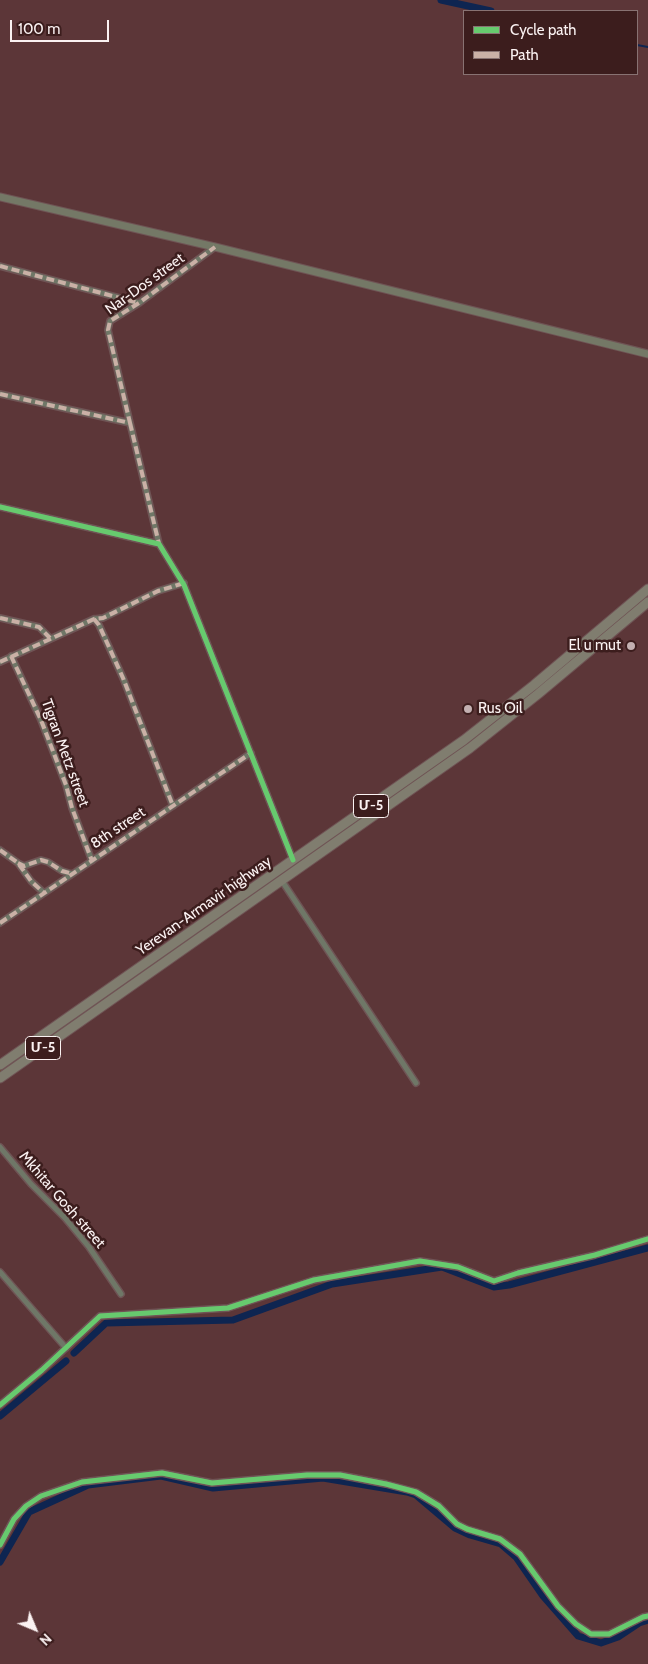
<!DOCTYPE html>
<meta charset="utf-8">
<style>
body{margin:0}
#map{position:relative;width:648px;height:1664px;overflow:hidden;background:#5c3638;font-family:Cabin,sans-serif}
canvas{display:block}
.legend{position:absolute;left:463px;top:10px;width:175px;height:65px;box-sizing:border-box;background:#3c1d1d;border:1px solid #887272;margin:0;padding:6px 9px;list-style:none;font-size:15px;color:#fbf2f2}
.legend li{display:flex;align-items:center;gap:10px;height:25px}
.legend b{width:25px;border:1px solid #887272}
.north{position:absolute;left:10px;top:1604px;width:50px;height:50px;-webkit-text-stroke:4px #3c1d1d;paint-order:stroke;rotate:135deg;font-size:14px;font-weight:700;line-height:20px;text-align:center;color:#fbf2f2}
.north::after{content:'';display:block;margin:auto;width:18px;height:22px;background:#fbf2f2;clip-path:polygon(50% 0,100% 100%,50% 72%,0 100%)}
.scale{position:absolute;left:10px;top:20px;width:99px;height:22px;box-sizing:border-box;border:2px solid #fbf2f2;border-top:0;padding-left:6px;font-size:15px;line-height:18px;white-space:nowrap;color:#fbf2f2;-webkit-text-stroke:4px #3c1d1d;paint-order:stroke}
</style>
<div id="map">
<canvas width="648" height="1664"></canvas>
<ul class="legend">
<li><b style="height:6px;background:#67ca6e"></b>Cycle path</li>
<li><b style="height:6px;background:#cab0a6"></b>Path</li>
</ul>
<div class="north">N</div>
<div class="scale">100 m</div>
</div>
<script>
const context = document.querySelector('canvas').getContext('2d');
context.lineJoin = 'round';
function fillPath(path, color) { context.fillStyle = color; context.fill(path, 'evenodd'); }
const shape = rows => new Path2D(rows.map(r => 'M' + r).join(''));
function stroke(path, color, width, dash) { context.strokeStyle = color; context.lineWidth = width; context.lineCap = dash ? 'butt' : 'round'; context.setLineDash(dash || []); context.stroke(path); }
function write(font, color, halo, rows, align = 'center') {
  context.font = font + ' Cabin,"Noto Sans Armenian",sans-serif'; context.lineWidth = 5; context.setLineDash([]); context.textBaseline = 'middle'; context.strokeStyle = halo; context.fillStyle = color; for (const [text, x, y, turn = 0] of rows) {
    context.save(); context.translate(x, y); context.rotate((+turn || 0) * Math.PI / 180); context.textAlign = isNaN(turn) ? turn : align; if (halo) context.strokeText(text, 0, 0); context.fillText(text, 0, 0); context.restore();
  }
}
const green = shape([
 [648,594,648,598,537,691,452,757,0,1074,0,1070,450,755]
]);
const stream = shape([
 [637,45,648,47]
]);
const canal = shape([
 [441,0,491,11],
 [74,1353,106,1323,233,1320,332,1284,442,1267,494,1287,509,1285,648,1248],
 [0,1416,66,1361],
 [0,1562,29,1512,88,1485,161,1476,213,1488,323,1478,407,1492,416,1495,455,1528,470,1535,501,1544,516,1557,543,1596,578,1636,601,1643,618,1637,639,1623,648,1620]
]);
const street = shape([
 [0,266,139,303],
 [0,394,130,423,108,330,110,321,139,303,215,247],
 [130,423,159,544],
 [0,507,159,544,184,585,293,860],
 [0,618,39,627,50,638],
 [94,619,99,625,123,678,173,806],
 [11,656,41,720,66,785,72,808,92,861],
 [0,662,94,619,103,618,158,591,184,583],
 [0,850,18,863,31,881,44,893],
 [20,864,24,866,41,860,48,862,62,871,72,874],
 [282,881,416,1083],
 [0,923,251,753],
 [0,1147,31,1184,65,1218,89,1247,121,1294],
 [0,1272,66,1348],
 [0,1405,42,1370,100,1316,228,1308,314,1280,420,1261,458,1267,494,1281,518,1273,595,1255,648,1239],
 [0,1545,14,1519,26,1506,41,1496,82,1482,162,1473,212,1483,307,1475,340,1475,386,1484,416,1492,439,1506,457,1524,467,1529,500,1539,520,1554,558,1606,576,1624,591,1634,609,1634,643,1617,648,1616]
]);
const secondary = shape([
 [0,197,215,247,648,354]
]);
const highway = shape([
 [0,1065,464,740,534,685,648,589],
 [0,1078,470,748,538,694,648,602]
]);
const quiet = shape([
 [0,266,139,303],
 [0,394,130,423,108,330,110,321,139,303,215,247],
 [130,423,159,544],
 [0,618,39,627,50,638],
 [94,619,99,625,123,678,173,806],
 [11,656,41,720,66,785,72,808,92,861],
 [0,662,94,619,103,618,158,591,184,583],
 [0,850,18,863,31,881,44,893],
 [18,863,24,866,41,860,48,862,62,871,73,874],
 [0,923,251,753]
]);
const cycleway = shape([
 [0,507,159,544,184,585,293,860],
 [0,1405,42,1370,100,1316,228,1308,314,1280,420,1261,458,1267,494,1281,518,1273,595,1255,648,1239],
 [0,1545,14,1519,26,1506,41,1496,82,1482,162,1473,212,1483,307,1475,340,1475,386,1484,416,1492,439,1506,457,1524,467,1529,500,1539,520,1554,558,1606,576,1624,591,1634,609,1634,643,1617,648,1616]
]);
const markers = [
 [631,646,5,"#c3b0b1"],
 [468,709,5,"#c3b0b1"]
];
const shields = [
 [371,806,35],
 [43,1048,35]
];
const shieldNames = [
 ["Մ-5",371,806],
 ["Մ-5",43,1048]
];
const streetNames = [
 ["Nar-Dos street",145,284,-36],
 ["Tigran Metz street",65,753,70],
 ["8th street",118,828,-34],
 ["Yerevan-Armavir highway",204,906,-35],
 ["Mkhitar Gosh street",62,1200,49]
];
const poiNames = [
 ["El u mut",621,646],
 ["Rus Oil",478,709,"left"]
];
fillPath(green, '#725114');
stroke(stream, '#0e2551', 2);
stroke(canal, '#0e2551', 7);
stroke(street, '#6f5455', 8);
stroke(secondary, '#6f5455', 9);
stroke(highway, '#6f5455', 11);
stroke(street, '#6f7767', 5);
stroke(secondary, '#747866', 7);
stroke(highway, '#807d6f', 9);
stroke(quiet, '#cab0a6', 4, [8, 4]);
stroke(cycleway, '#67ca6e', 5);
for (const [x, y, r, color] of markers) { const dot = new Path2D(); dot.arc(x, y, r, 0, 2 * Math.PI); context.fillStyle = color; context.fill(dot); stroke(dot, '#3c1d1d', 2); }
for (const [x, y, w] of shields) { const box = new Path2D(); box.roundRect(x - w / 2, y - 11.5, w, 23, 4); context.fillStyle = '#3c1d1d'; context.fill(box); stroke(box, '#fbf2f2', 1); }
write('bold 14px', '#fbf2f2', null, shieldNames);
write('15px', '#fbf2f2', '#3c1d1d', streetNames);
write('15px', '#fbf2f2', '#3c1d1d', poiNames, 'right');
</script>
